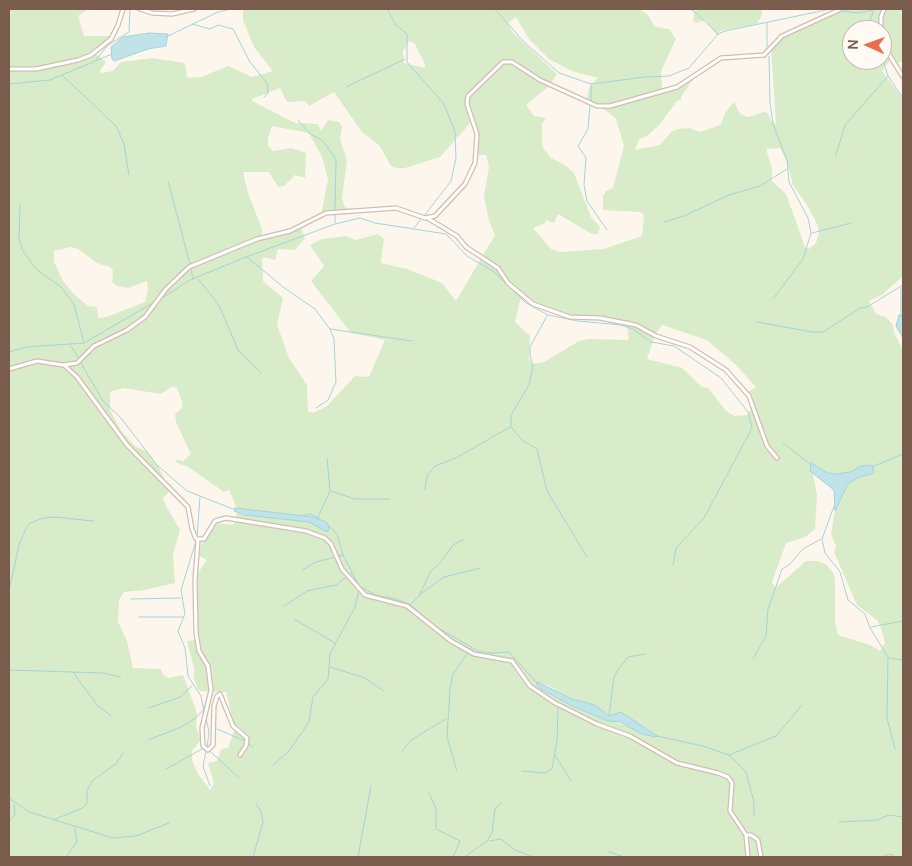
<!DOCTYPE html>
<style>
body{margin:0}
#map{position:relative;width:912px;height:866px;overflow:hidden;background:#fdf6ec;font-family:Manrope,sans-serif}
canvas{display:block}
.frame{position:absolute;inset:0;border:10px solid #7a5c4d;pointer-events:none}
.north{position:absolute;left:842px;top:20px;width:50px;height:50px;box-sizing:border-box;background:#fffaf3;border:1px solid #cabbb1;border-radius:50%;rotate:272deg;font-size:14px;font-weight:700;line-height:20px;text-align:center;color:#7a5c4d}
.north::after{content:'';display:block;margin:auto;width:18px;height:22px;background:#e76f51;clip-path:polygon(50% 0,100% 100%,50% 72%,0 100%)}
</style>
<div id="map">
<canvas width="912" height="866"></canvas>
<div class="frame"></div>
<div class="north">N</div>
</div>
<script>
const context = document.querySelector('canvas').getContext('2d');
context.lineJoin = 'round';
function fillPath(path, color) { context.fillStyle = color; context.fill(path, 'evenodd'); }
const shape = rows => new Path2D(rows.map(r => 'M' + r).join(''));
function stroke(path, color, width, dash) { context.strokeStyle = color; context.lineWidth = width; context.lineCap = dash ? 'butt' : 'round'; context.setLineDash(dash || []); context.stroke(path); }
const green = shape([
 [9,9,89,9,78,16,84,36,113,36,91,51,106,62,100,71,101,73,113,71,121,62,152,58,185,63,187,77,190,78,201,77,228,66,252,77,273,71,254,47,243,20,243,9,639,9,648,15,655,27,669,29,676,39,661,71,662,90,669,90,694,78,681,97,682,99,677,101,659,125,647,136,639,139,635,150,660,145,672,131,678,129,690,128,700,132,715,127,721,124,725,113,734,102,741,115,749,117,763,112,768,113,772,122,776,124,771,47,780,38,835,9,903,9,903,61,898,63,893,56,882,71,903,99,903,276,883,294,869,301,876,314,886,317,893,325,894,332,903,351,903,857,9,857],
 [516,17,529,39,549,59,572,71,598,78,590,86,586,100,608,112,616,119,624,146,613,188,606,191,603,196,603,210,641,212,644,215,642,236,604,249,561,252,551,249,533,228,545,223,546,220,554,223,558,214,592,234,598,234,600,227,591,217,574,173,565,165,551,158,542,146,542,124,546,118,534,116,526,105,549,86,557,74,512,32,508,23],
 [852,30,882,30,882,60,852,60],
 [409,41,415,44,425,64,425,68,404,63,403,51],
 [280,88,287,102,305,101,309,106,334,92,362,132,379,145,391,166,397,168,405,168,440,157,472,121,476,135,475,155,486,155,489,167,484,196,489,221,495,235,456,301,442,283,407,269,381,263,384,239,378,234,356,240,346,236,322,239,310,245,324,266,311,281,351,333,385,340,369,377,355,376,327,406,313,413,308,411,307,385,289,358,277,325,283,298,263,281,262,257,275,260,278,249,295,250,305,238,300,225,262,237,262,229,248,193,243,172,269,172,278,187,284,186,295,175,305,178,306,153,291,148,273,151,268,146,268,137,272,126,309,133,322,157,328,179,321,215,331,211,350,210,345,207,342,199,347,160,340,139,342,127,339,122,328,120,321,131,318,124,295,123,252,101,252,99],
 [780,148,787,162,793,185,809,208,818,226,819,233,816,243,809,249,805,247,803,241,786,194,772,181,772,169,766,149],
 [71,247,78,249,97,263,110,267,113,271,112,282,117,286,128,288,147,281,148,290,145,302,107,317,98,318,97,307,88,306,74,294,63,281,54,262,54,251],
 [521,297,574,316,617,320,627,327,629,340,588,339,579,341,544,362,532,364,529,358,530,336,515,322],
 [662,325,707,340,736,365,756,387,747,393,751,409,747,415,734,416,726,411,708,388,702,387,682,368,647,359,655,335],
 [173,386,177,388,182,402,182,408,175,414,176,422,191,454,183,461,175,459,177,463,187,466,224,492,229,490,237,508,328,525,315,525,309,522,237,513,233,525,213,523,196,554,207,560,193,580,197,590,196,640,187,641,194,668,194,679,199,691,226,692,235,728,228,748,221,749,217,761,208,763,214,783,210,790,198,774,192,760,192,751,201,740,196,727,197,713,183,675,168,678,163,675,161,669,133,668,127,641,118,622,119,600,124,592,145,590,175,583,173,555,180,530,165,504,163,498,169,492,169,488,159,468,148,452,135,446,122,432,110,410,110,392,123,388,161,394],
 [811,463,828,473,874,473,857,478,848,484,835,511,831,534,836,546,834,552,857,605,878,621,881,628,885,643,880,651,870,645,838,635,835,622,835,582,834,574,827,565,817,561,806,561,779,585,775,587,772,582,786,543,805,537,815,529,817,495,813,474,809,468],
 [536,684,548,685,572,699,595,705,609,716,617,713,623,714,636,724,648,729,656,737,572,706,547,693],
 [699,9,762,9,762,15,757,24,720,31,717,35,705,20,696,23,693,21,694,12]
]);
const water = shape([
 [149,33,168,34,166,46,148,49,114,61,112,59,111,47,123,37,149,33],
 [899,315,903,316,903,338,896,326,899,315],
 [811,463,828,473,835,474,851,472,860,466,872,465,874,473,857,478,848,484,835,511,834,490,810,471,811,463],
 [235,508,313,517,324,521,328,524,329,529,327,532,309,522,245,515,234,511,235,508],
 [538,682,572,699,595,705,609,716,621,712,657,736,656,737,642,734,620,722,608,721,572,706,541,689,536,684,538,682]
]);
const stream = shape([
 [387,9,396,25,407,34,407,62,444,104,455,132,456,158,451,181,424,216],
 [495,9,523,41,559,73,591,84,645,77,669,76,689,68,718,34,725,31,831,9],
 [689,9,694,11,718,34],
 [842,11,859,13,873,10],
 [767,23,767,49],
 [192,24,210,29,218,25,233,29,250,62,267,83,268,93,264,97],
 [872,30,869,23,874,9],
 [166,37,218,12,231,9],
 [769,56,770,103,773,124,787,160,789,182,808,218,811,233,803,259,773,299],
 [882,58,888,76,903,98],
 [96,60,107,46,129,32,130,9],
 [63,76,116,126,124,144,129,175],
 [9,84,50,80,112,54],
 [346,87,405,59],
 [591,100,591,85],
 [590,105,588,129,578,146,586,158,584,185,587,201,607,230],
 [298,120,310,134,322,140,336,159,335,209],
 [836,155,845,125,888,76],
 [168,181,190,264],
 [20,205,19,240,23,251,36,269,61,287,74,304,84,343],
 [335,214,335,223],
 [664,222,684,216,729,195,760,186,787,169],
 [414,228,421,219],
 [812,233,851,223],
 [247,257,283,287,315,309,330,329,334,339,336,382,328,400,316,408],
 [191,269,193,279],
 [198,279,219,305,238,350,261,373],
 [901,288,901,316],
 [162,298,190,280,246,257,335,224,360,218,375,223,446,234,467,256,493,271,526,303,548,315,578,321,621,325,633,329,651,342,674,346,721,378,748,412,752,428,704,518,676,548,673,565],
 [547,316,530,347,530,355,533,366,529,385,511,415,511,427,522,440,537,449,547,491,587,557],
 [757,322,812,332,823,332,860,308,867,307,903,285],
 [330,329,412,341],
 [71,346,79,359],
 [9,352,26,347,84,343,153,303],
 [81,363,103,401,121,418,157,465,187,491,233,509],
 [783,443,811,465],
 [872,467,903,454],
 [425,490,427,476,435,466,456,458,510,427],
 [331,491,355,499,390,499],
 [834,506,822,539,825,553,840,572,848,600,865,614,870,628,888,657,887,718,895,749],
 [301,516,311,514,319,518],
 [318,517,330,491,327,458],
 [328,525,337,534,343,555,359,586,378,596,393,598,411,605,430,622],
 [197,537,200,497],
 [196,541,181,590,185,614,178,631,185,648,188,676,201,696,204,711],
 [302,570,316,562,343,555],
 [9,591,19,545,26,528,30,523,43,518,55,517,93,521],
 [419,595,444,577,481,568],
 [131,599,180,598],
 [411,604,419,596,431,571,441,562,453,545,463,540],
 [284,606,307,591,336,585,352,573],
 [139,617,183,617],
 [294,619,335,643],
 [433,625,478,651,492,653,509,652,537,683],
 [871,627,903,621],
 [889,658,903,660],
 [753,659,766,636,768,609,782,569,789,565,803,549,821,539],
 [330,667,365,678,384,691],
 [9,670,103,673,120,677],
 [73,672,97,705,111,716],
 [149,708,180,697,192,686],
 [609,716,614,677,618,670,628,657,645,654],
 [206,718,209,732,207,748],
 [217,729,245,741],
 [657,736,703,746,729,755,746,772,754,802,754,816],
 [148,740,179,728,196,718,203,710],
 [249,744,253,747],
 [402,751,411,740,446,719],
 [206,752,203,766,210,786],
 [211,752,239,778],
 [555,755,571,781],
 [729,755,776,736,802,705],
 [273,765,289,751,309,722,313,697,328,679,330,654,355,607,359,589],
 [166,769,202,749],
 [457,771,447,737,450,689,453,674,471,648],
 [522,771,545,773,552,769,557,740,558,707],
 [429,793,436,809,436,829,460,841,453,857],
 [9,798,29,812,113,838,136,836,169,823],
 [53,820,83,808,87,803,87,791,92,781,116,764,123,753],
 [9,821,15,815,14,805],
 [839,822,877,820,889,815,903,817],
 [489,841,501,839,515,850,534,857],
 [609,852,624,857],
 [66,857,77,842,75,828],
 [253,857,263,822,261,812,256,804],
 [358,857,371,786],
 [464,857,487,841,492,833,495,809,502,802]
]);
const minor = shape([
 [140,9,152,13,172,14,194,9],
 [884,9,881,17,881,28,890,56,903,77],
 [9,69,36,69,78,60,91,55,111,39,118,25,123,9],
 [429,219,457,236,466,247,498,268,508,283,533,304,570,317,600,318,636,325,656,336,690,347,726,370,749,396,767,446,777,458],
 [64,365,77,377,127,445,188,507,192,529,196,539,204,539,215,521,226,518,306,531,325,538,331,544,342,569,365,595,407,606,451,641,474,654,512,661,530,686,555,703,597,724,630,736,677,763,718,773,728,777,732,783,730,811,746,835,748,857],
 [9,369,37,361,63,365,77,363,94,346,127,330,145,317,166,289,189,267,257,239,290,231,326,213,396,208,425,218,435,216,465,184,475,163,477,134,467,104,468,96,503,62,512,62,540,80,597,106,610,106,677,87,721,58,764,55,782,36,841,9],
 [198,540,195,580,196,633,199,651,208,666,211,690,202,728,203,746,208,750,213,745,214,706,217,696,220,694,233,726,247,738,246,746,240,755],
 [746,835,751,835,758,840,761,857],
 [887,857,891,857]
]);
fillPath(green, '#d8ecc9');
fillPath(water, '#bfe3e8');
stroke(water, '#a5d3da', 1);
stroke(stream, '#a5d3da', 1);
stroke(minor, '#d1beb0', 5.5);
stroke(minor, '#fff', 3);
</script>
